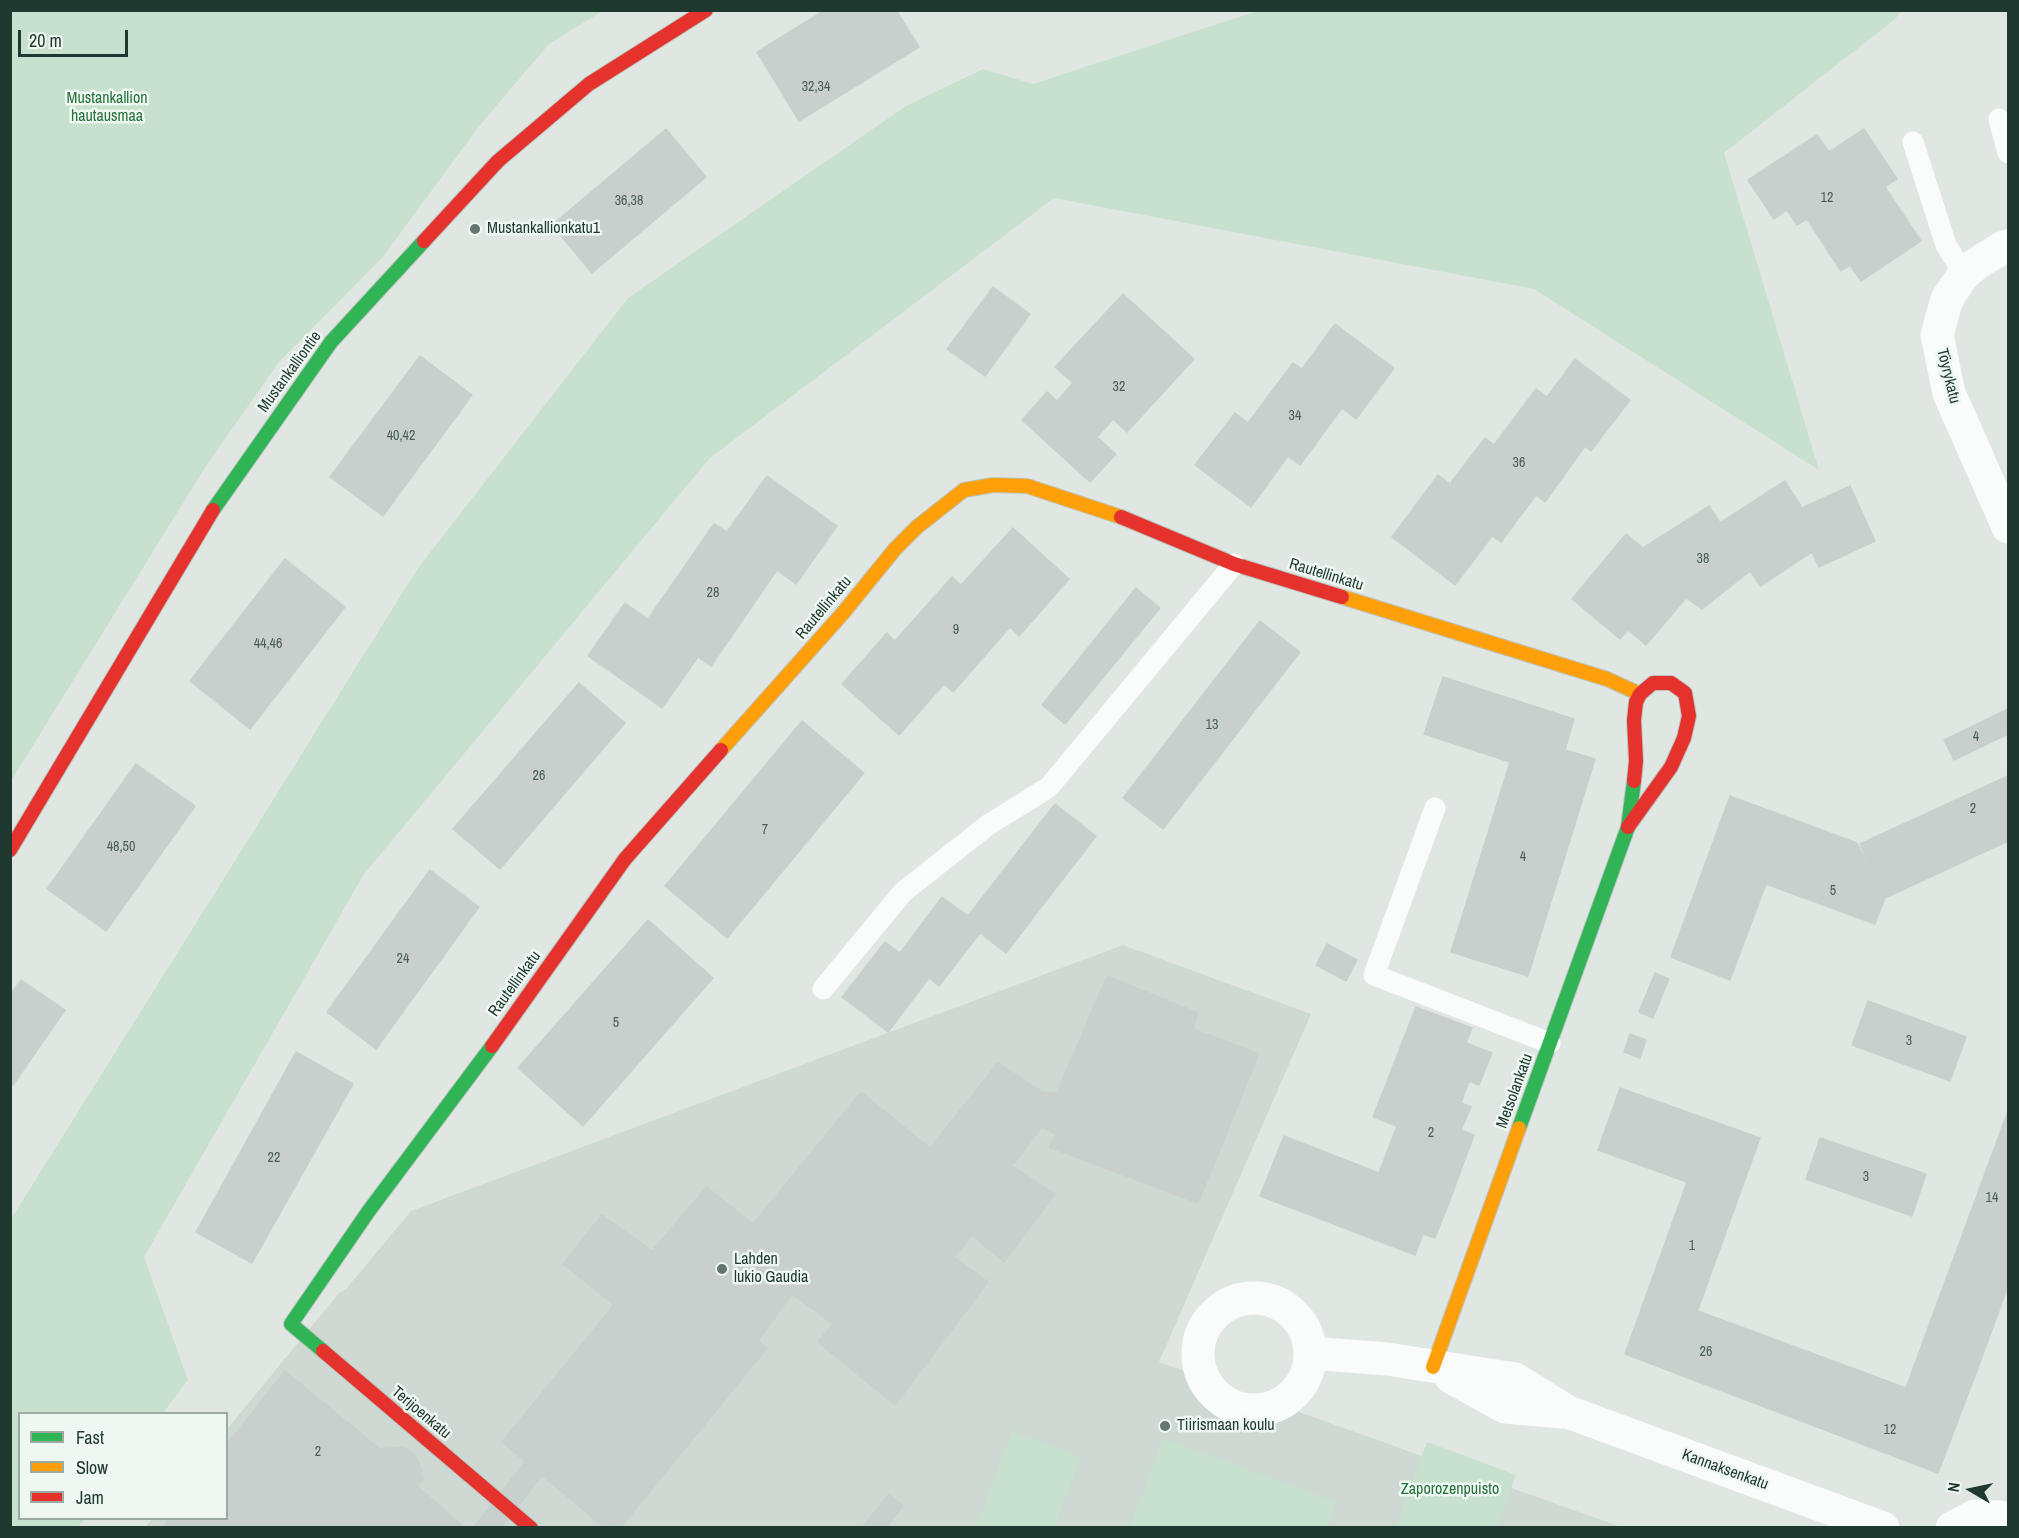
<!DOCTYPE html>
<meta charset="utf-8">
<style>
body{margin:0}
#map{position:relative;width:2019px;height:1538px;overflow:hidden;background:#e0e7e3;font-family:"Archivo Narrow",sans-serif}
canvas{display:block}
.frame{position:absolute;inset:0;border:12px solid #1f3930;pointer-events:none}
.legend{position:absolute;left:18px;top:1412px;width:210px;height:108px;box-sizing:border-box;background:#eef7f1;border:2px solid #9baba4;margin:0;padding:8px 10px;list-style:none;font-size:18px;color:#1f3930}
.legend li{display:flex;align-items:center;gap:12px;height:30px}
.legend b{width:30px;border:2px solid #9baba4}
.north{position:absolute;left:1941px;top:1460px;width:60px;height:60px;-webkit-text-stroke:4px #eef7f1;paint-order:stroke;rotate:279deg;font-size:16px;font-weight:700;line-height:24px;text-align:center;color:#1f3930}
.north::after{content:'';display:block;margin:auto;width:21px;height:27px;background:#1f3930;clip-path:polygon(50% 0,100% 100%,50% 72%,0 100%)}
.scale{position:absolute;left:18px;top:30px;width:110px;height:27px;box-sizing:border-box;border:3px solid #1f3930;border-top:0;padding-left:8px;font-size:18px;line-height:21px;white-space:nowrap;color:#1f3930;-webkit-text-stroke:4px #eef7f1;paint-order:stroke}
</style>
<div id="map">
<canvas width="2019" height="1538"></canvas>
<div class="frame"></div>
<ul class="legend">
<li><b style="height:8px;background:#30b455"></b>Fast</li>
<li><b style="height:8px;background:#ff9f0a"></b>Slow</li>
<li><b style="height:8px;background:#e5322d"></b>Jam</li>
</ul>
<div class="north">N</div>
<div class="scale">20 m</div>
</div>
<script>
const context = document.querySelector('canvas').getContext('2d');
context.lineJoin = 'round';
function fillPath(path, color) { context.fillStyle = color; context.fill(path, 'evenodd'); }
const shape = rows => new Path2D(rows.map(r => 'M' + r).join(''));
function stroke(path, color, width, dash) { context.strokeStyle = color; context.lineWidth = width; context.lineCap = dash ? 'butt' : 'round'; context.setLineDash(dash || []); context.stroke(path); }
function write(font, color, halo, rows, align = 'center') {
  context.font = font + ' "Archivo Narrow",sans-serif'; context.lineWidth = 5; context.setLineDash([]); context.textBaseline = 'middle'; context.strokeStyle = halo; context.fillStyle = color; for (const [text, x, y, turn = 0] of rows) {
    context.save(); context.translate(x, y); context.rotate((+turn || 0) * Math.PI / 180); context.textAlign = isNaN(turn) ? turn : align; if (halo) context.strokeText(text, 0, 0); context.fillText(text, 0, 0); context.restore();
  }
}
const built = shape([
 [1123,945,1311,1014,1159,1362,1621,1527,145,1528,152,1519,226,1518,227,1429,339,1293,346,1289,411,1211]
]);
const green = shape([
 [10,11,607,11,601,12,549,44,480,125,382,258,279,362,206,466,11,781],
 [1257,11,1902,11,1894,20,1724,153,1819,470,1534,289,1054,198,710,458,364,874,144,1257,188,1380,163,1413,20,1414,20,1518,85,1519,78,1527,11,1527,11,1219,418,568,628,298,906,106,983,69,1033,84],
 [1012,1431,1081,1457,1054,1527,976,1527],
 [1163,1438,1336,1502,1327,1527,1130,1527],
 [1427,1442,1516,1475,1497,1527,1395,1527]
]);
const building = shape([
 [825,10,896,10,919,47,799,121,757,52,825,10],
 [666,129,706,177,592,273,552,225,666,129],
 [1864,129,1897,179,1885,187,1921,241,1861,281,1850,265,1841,271,1807,219,1797,225,1787,210,1774,219,1748,180,1817,135,1829,152,1864,129],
 [993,287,1030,314,985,376,947,349,993,287],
 [1123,294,1194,359,1127,432,1113,419,1097,437,1116,454,1090,482,1022,420,1047,392,1057,401,1073,383,1055,367,1123,294],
 [1335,324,1394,368,1356,419,1342,408,1300,465,1288,456,1251,507,1195,465,1235,413,1248,423,1293,363,1302,369,1335,324],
 [420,356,472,395,383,516,330,477,420,356],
 [1575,359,1630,400,1591,451,1585,446,1545,502,1536,495,1501,542,1492,536,1455,585,1392,537,1438,475,1450,484,1485,438,1494,445,1536,389,1547,397,1575,359],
 [767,476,837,526,796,584,777,570,711,666,698,657,662,708,588,656,625,603,648,619,714,524,727,532,767,476],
 [1785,481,1802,508,1850,486,1875,541,1819,567,1812,552,1761,586,1750,571,1702,609,1686,598,1646,645,1628,630,1620,639,1572,599,1626,534,1643,548,1709,506,1720,523,1785,481],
 [1013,528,1069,579,1019,636,1010,627,953,692,944,684,899,735,842,684,887,633,895,641,952,577,961,585,1013,528],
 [285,559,345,607,250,729,190,681,285,559],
 [1136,588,1160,608,1065,724,1042,705,1136,588],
 [1260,621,1300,652,1163,829,1123,798,1260,621],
 [1443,677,1574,719,1565,750,1595,759,1528,976,1451,952,1510,762,1424,734,1443,677],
 [579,683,625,723,500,869,453,829,579,683],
 [2008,709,2008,734,1954,760,1944,740,2008,709],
 [802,721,864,773,727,938,665,886,802,721],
 [136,764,195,806,106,931,47,889,136,764],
 [2008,776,2008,841,1885,898,1860,844,2008,776],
 [1730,796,1857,843,1885,898,1875,924,1766,884,1730,980,1671,957,1730,796],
 [1055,804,1096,836,1006,953,980,933,939,986,929,978,888,1032,842,997,885,942,900,953,942,897,968,916,1055,804],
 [430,870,479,907,376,1049,327,1012,430,870],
 [648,920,713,978,583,1126,518,1068,648,920],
 [1327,944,1357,960,1346,981,1316,965,1327,944],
 [1655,973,1669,979,1653,1018,1639,1012,1655,973],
 [1107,976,1198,1013,1193,1029,1259,1054,1198,1203,1049,1147,1056,1134,1042,1127,1012,1166,1055,1194,1004,1262,972,1235,954,1257,988,1282,895,1405,818,1342,833,1324,792,1294,758,1341,767,1348,620,1528,605,1528,502,1442,614,1305,563,1264,602,1215,652,1251,707,1187,753,1224,861,1092,930,1148,998,1063,1042,1092,1057,1093,1107,976],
 [21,980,65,1010,13,1085,10,1083,10,995,21,980],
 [1868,1001,1966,1037,1950,1081,1852,1045,1868,1001],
 [1416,1007,1472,1028,1466,1043,1492,1053,1479,1085,1469,1081,1461,1103,1471,1107,1461,1130,1474,1135,1450,1200,1435,1238,1423,1234,1415,1255,1260,1196,1284,1136,1379,1173,1397,1126,1373,1117,1416,1007],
 [1630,1034,1646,1040,1640,1058,1624,1052,1630,1034],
 [296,1052,353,1084,252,1263,196,1232,296,1052],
 [1620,1088,1760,1138,1675,1373,1625,1354,1687,1182,1598,1150,1620,1088],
 [2008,1111,2008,1286,1978,1368,1921,1347,2008,1111],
 [1820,1138,1926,1174,1912,1216,1806,1179,1820,1138],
 [1698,1311,1906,1388,1921,1347,1978,1368,1938,1473,1675,1373,1698,1311],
 [285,1371,380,1449,402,1447,414,1454,420,1465,423,1479,417,1486,465,1528,163,1528,170,1518,226,1518,226,1446,285,1371],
 [525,1462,542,1475,501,1528,473,1528,525,1462],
 [889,1494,903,1506,886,1528,862,1528,889,1494]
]);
const lane = shape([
 [1999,119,2008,153],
 [1913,142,1946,245,1964,274],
 [1435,808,1374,975,1550,1043],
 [823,989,903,892,988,825,1049,787,1234,564]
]);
const street = shape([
 [2008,246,2002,248,1976,264,1964,274,1947,299,1937,335,1949,393,2008,527],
 '1198 1354a56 56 0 1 1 112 0a56 56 0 1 1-112 0Z',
 [1310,1353,1387,1359,1515,1379,1568,1412,1883,1528],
 [1451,1377,1505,1407,1562,1412],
 [1952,1528,1975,1516,2000,1517,2008,1523]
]);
const fast = shape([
 [213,510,331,342,424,241],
 [1519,1128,1628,827,1634,781],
 [323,1351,291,1324,368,1212,492,1046]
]);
const slow = shape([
 [1342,597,1607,679,1640,694],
 [721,750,843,613,895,549,917,527,964,490,993,485,1027,486,1121,517],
 [1433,1367,1519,1128]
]);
const jam = shape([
 [424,241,498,161,589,84,706,10],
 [1121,517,1234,564,1342,597],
 [1628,827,1671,767,1684,738,1689,716,1685,693,1671,683,1653,683,1640,694,1636,702,1634,720,1636,761,1634,781],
 [10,850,213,510],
 [492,1046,625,859,721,750],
 [323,1351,531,1528]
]);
const markers = [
 [475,229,6,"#63766f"],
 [722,1269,6,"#63766f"],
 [1165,1426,6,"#63766f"]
];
const numberNames = [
 ["32,34",816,87],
 ["12",1827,198],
 ["36,38",629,201],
 ["32",1119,387],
 ["34",1295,416],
 ["40,42",401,436],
 ["36",1519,463],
 ["38",1703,559],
 ["28",713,593],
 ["9",956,630],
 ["44,46",268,644],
 ["13",1212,725],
 ["4",1976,737],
 ["26",539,776],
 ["2",1973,809],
 ["7",765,830],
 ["48,50",121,847],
 ["4",1523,857],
 ["5",1833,891],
 ["24",403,959],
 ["5",616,1023],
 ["3",1909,1041],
 ["2",1431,1133],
 ["22",274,1158],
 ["3",1866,1177],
 ["14",1992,1198],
 ["1",1692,1246],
 ["26",1706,1352],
 ["12",1890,1430],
 ["2",318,1452]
];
const parkNames = [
 ["Mustankallion",107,99],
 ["hautausmaa",107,117],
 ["Zaporozenpuisto",1450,1490]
];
const poiNames = [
 ["Mustankallionkatu1",487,229],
 ["Lahden",734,1260],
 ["lukio Gaudia",734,1278],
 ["Tiirismaan koulu",1177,1426]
];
const streetNames = [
 ["Mustankalliontie",290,372,-54],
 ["Töyrykatu",1948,376,76],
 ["Rautellinkatu",1326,575,17],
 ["Rautellinkatu",824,608,-50],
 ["Rautellinkatu",515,984,-54],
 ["Metsolankatu",1515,1091,-70],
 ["Terijoenkatu",421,1413,40],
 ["Kannaksenkatu",1725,1470,20]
];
fillPath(built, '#ced9d3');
fillPath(green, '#c8e1ce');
fillPath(building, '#c9cfcc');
stroke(building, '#c9d0cc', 1.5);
stroke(fast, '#b9c4be', 16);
stroke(slow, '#b9c4be', 16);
stroke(jam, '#b9c4be', 16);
stroke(lane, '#fafbfb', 21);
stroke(street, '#fafbfb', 33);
stroke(fast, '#30b455', 14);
stroke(slow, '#ff9f0a', 14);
stroke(jam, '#e5322d', 14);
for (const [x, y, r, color] of markers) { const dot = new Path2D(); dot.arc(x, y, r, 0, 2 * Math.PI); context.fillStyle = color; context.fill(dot); stroke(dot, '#eef7f1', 2); }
write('14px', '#4a5f58', null, numberNames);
write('16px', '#28713d', '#eef7f1', parkNames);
write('16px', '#1f3930', '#eef7f1', poiNames, 'left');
write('16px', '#1f3930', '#eef7f1', streetNames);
</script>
